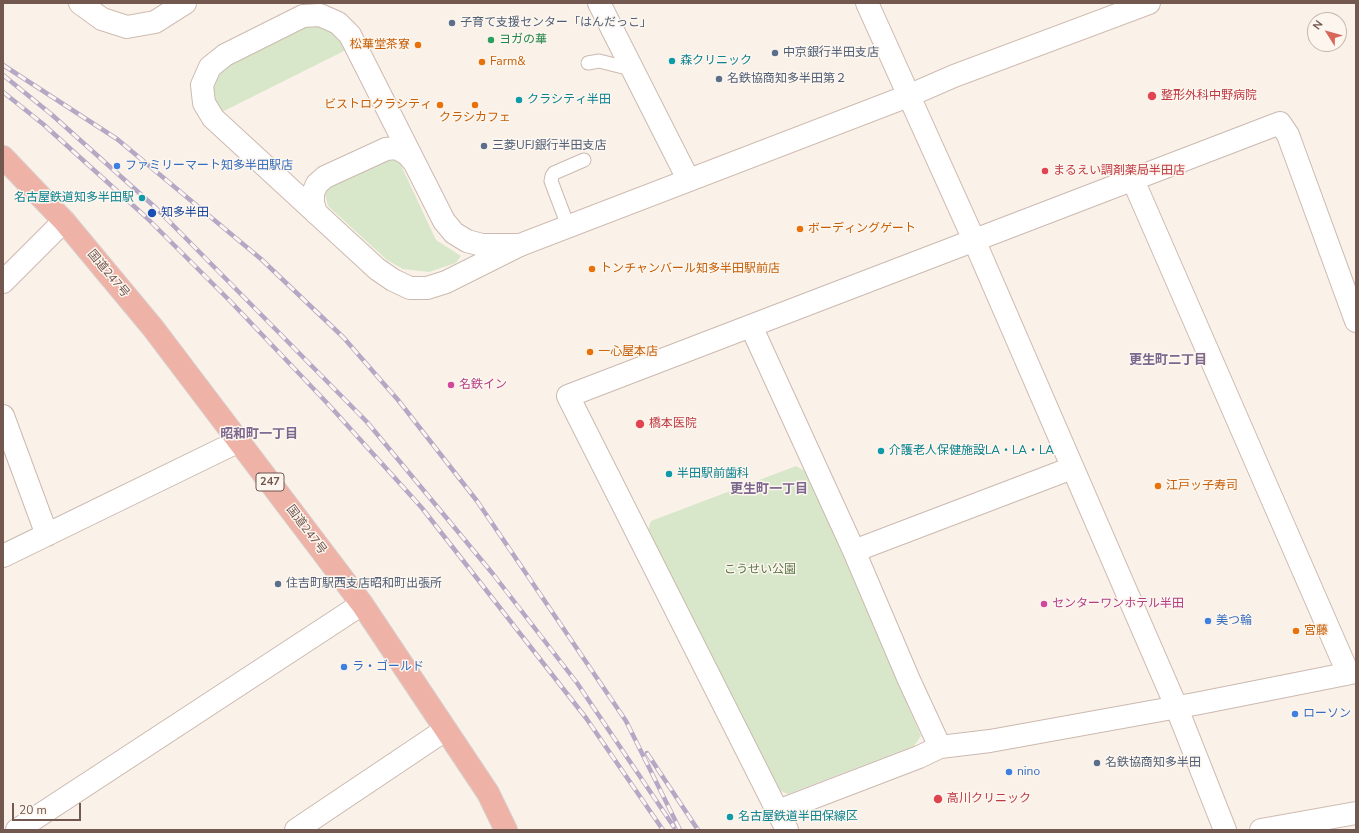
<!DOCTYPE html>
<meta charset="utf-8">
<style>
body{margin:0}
#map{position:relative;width:1359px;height:833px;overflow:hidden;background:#faf2e9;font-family:"Nunito Sans",sans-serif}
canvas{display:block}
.frame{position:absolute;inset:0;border:4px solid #72584f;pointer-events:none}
.north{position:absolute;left:1307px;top:12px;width:40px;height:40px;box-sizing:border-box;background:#fdf6ef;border:1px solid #c5b7af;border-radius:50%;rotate:307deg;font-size:11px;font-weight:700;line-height:16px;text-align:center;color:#72584f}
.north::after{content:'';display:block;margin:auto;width:14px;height:18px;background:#d7695c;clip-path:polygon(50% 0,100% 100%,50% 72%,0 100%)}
.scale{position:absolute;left:12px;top:803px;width:69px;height:18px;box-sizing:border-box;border:2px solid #72584f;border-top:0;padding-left:5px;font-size:12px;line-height:14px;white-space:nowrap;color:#72584f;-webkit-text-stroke:3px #fdf6ef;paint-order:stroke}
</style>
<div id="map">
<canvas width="1359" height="833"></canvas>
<div class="frame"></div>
<div class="north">N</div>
<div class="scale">20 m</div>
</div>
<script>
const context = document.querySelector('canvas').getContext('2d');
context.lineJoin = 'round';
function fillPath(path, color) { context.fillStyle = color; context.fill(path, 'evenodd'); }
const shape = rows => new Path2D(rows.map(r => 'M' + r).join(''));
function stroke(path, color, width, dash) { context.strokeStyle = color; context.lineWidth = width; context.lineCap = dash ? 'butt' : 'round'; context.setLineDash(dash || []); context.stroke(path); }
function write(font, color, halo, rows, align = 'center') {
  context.font = font + ' "Nunito Sans","Noto Sans JP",sans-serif'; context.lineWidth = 3; context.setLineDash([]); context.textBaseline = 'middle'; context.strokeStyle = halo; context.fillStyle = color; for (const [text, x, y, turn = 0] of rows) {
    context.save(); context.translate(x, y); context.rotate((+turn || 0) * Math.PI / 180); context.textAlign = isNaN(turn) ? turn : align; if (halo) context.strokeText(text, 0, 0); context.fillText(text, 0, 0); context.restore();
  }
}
const green = shape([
 [308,24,318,24,332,30,348,49,222,112,212,101,211,86,217,74,232,58],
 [388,156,399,161,436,240,461,256,456,263,429,272,403,269,387,260,328,206,324,190],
 [796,466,807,472,921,736,914,746,788,794,778,790,648,530,651,521]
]);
const lane = shape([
 [588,63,599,61,631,69],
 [568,226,551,181,552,176,554,173,584,160]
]);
const street = shape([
 [599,3,688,179],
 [320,15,338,23,350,35,444,221,454,233,467,241,482,245,520,245,446,282,427,288,410,288,393,280,377,269,213,118,204,103,202,85,210,67,225,55,303,16,320,15],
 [1133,180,1348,673],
 [316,213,313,203,313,193,317,184,325,177,386,149,397,148,407,154,414,162],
 [3,282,64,221],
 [751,326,854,551,909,680,940,747],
 [3,416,47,535],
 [854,551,1072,468],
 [3,556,239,441],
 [778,811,919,757,940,747,990,741,1200,703,1356,672],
 [17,830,362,604],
 [296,830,445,730],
 [787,830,568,396,1280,123,1288,135,1356,321]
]);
const secondary = shape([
 [80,3,102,19,127,27,155,22,185,3],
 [867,3,974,240,1176,706,1225,830],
 [520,245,908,96,954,76,1149,3],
 [1261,830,1356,813]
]);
const highway = shape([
 [3,157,64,221,153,328,362,604,488,793,506,830]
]);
const rail = shape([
 [3,65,117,139,261,259,343,337,398,400,477,501,626,721,680,830],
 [3,75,51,114,156,208,367,422,493,574,577,683,674,827],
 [3,92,43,124,147,218,231,302,328,404,422,508,586,718,663,830],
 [647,753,698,830]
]);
const markers = [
 [452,23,4,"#5c6f8a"],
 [491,40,4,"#2e9e5b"],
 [418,45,4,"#e8710a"],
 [775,53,4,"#5c6f8a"],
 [672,61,4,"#0f9aa8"],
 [482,62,4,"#e8710a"],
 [719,79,4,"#5c6f8a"],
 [1152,96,5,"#e0444e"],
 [519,100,4,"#0f9aa8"],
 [440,105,4,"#e8710a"],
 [475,105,4,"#e8710a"],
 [484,146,4,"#5c6f8a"],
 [117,166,4,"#3f7fe0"],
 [1045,171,4,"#e0444e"],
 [142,198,4,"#0f9aa8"],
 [152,213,5,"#1a4fb4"],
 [800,229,4,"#e8710a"],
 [592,269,4,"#e8710a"],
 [590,352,4,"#e8710a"],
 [451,385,4,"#d1479c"],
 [640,424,5,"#e0444e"],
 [881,451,4,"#0f9aa8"],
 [669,474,4,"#0f9aa8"],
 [1158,486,4,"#e8710a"],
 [278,584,4,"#5c6f8a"],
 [1044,604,4,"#d1479c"],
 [1208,621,4,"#3f7fe0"],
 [1296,631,4,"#e8710a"],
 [344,667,4,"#3f7fe0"],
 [1295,714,4,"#3f7fe0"],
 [1097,763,4,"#5c6f8a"],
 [1009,772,4,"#3f7fe0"],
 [938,799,5,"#e0444e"],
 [730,817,4,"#0f9aa8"]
];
const shields = [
 [270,482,28]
];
const shieldNames = [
 ["247",270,482]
];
const serviceNames = [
 ["子育て支援センター「はんだっこ」",460,23],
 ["中京銀行半田支店",783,53],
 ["名鉄協商知多半田第２",727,79],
 ["三菱UFJ銀行半田支店",492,146],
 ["住吉町駅西支店昭和町出張所",286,584],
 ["名鉄協商知多半田",1105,763]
];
const leisureNames = [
 ["ヨガの華",499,40]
];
const foodNames = [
 ["松華堂茶寮",410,45,"right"],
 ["Farm&",490,62],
 ["ビストロクラシティ",432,105,"right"],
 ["クラシカフェ",475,118,"center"],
 ["ボーディングゲート",808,229],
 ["トンチャンバール知多半田駅前店",600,269],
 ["一心屋本店",598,352],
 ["江戸ッ子寿司",1166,486],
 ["宮藤",1304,631]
];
const cultureNames = [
 ["森クリニック",680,61],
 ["クラシティ半田",527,100],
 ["名古屋鉄道知多半田駅",134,198,"right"],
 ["介護老人保健施設LA・LA・LA",889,451],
 ["半田駅前歯科",677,474],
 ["名古屋鉄道半田保線区",738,817]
];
const healthNames = [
 ["整形外科中野病院",1161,96],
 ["まるえい調剤薬局半田店",1053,171],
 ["橋本医院",649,424],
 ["高川クリニック",947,799]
];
const shopNames = [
 ["ファミリーマート知多半田駅店",125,166],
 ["美つ輪",1216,621],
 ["ラ・ゴールド",352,667],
 ["ローソン",1303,714],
 ["nino",1017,772]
];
const transitNames = [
 ["知多半田",161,213]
];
const streetNames = [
 ["国道247号",108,274,50],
 ["国道247号",306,530,53]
];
const hotelNames = [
 ["名鉄イン",459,385],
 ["センターワンホテル半田",1052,604]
];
const parkNames = [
 ["こうせい公園",760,570]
];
const neighbourhoodNames = [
 ["更生町二丁目",1168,361],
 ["昭和町一丁目",259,435],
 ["更生町一丁目",769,490]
];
fillPath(green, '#d8e7c9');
stroke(lane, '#ccb9b0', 15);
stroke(street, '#ccb9b0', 24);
stroke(secondary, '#d0bbb1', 24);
stroke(highway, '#d8d0ce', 24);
stroke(lane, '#fff', 13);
stroke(street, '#fff', 22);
stroke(secondary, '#fff', 22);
stroke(highway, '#eeb2a7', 22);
stroke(rail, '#b4a8c4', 4.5);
stroke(rail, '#fdf6ef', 3, [9]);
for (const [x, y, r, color] of markers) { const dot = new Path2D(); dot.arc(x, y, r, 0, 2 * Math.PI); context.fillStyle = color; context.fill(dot); stroke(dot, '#fdf6ef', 1.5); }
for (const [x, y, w] of shields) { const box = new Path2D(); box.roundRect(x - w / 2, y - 9, w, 18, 3); context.fillStyle = '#fdf6ef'; context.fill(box); stroke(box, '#72584f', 1); }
write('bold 11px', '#72584f', null, shieldNames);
write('12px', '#4e5e75', '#fdf6ef', serviceNames, 'left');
write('12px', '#27864d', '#fdf6ef', leisureNames, 'left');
write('12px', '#c56008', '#fdf6ef', foodNames, 'left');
write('12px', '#0d838f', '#fdf6ef', cultureNames, 'left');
write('12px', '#be3a42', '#fdf6ef', healthNames, 'left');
write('12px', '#366cbe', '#fdf6ef', shopNames, 'left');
write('12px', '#164399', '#fdf6ef', transitNames, 'left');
write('12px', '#72584f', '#fdf6ef', streetNames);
write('12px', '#b23c85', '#fdf6ef', hotelNames, 'left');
write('12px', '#5b7749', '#fdf6ef', parkNames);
write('bold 13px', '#7c678e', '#fdf6ef', neighbourhoodNames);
</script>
